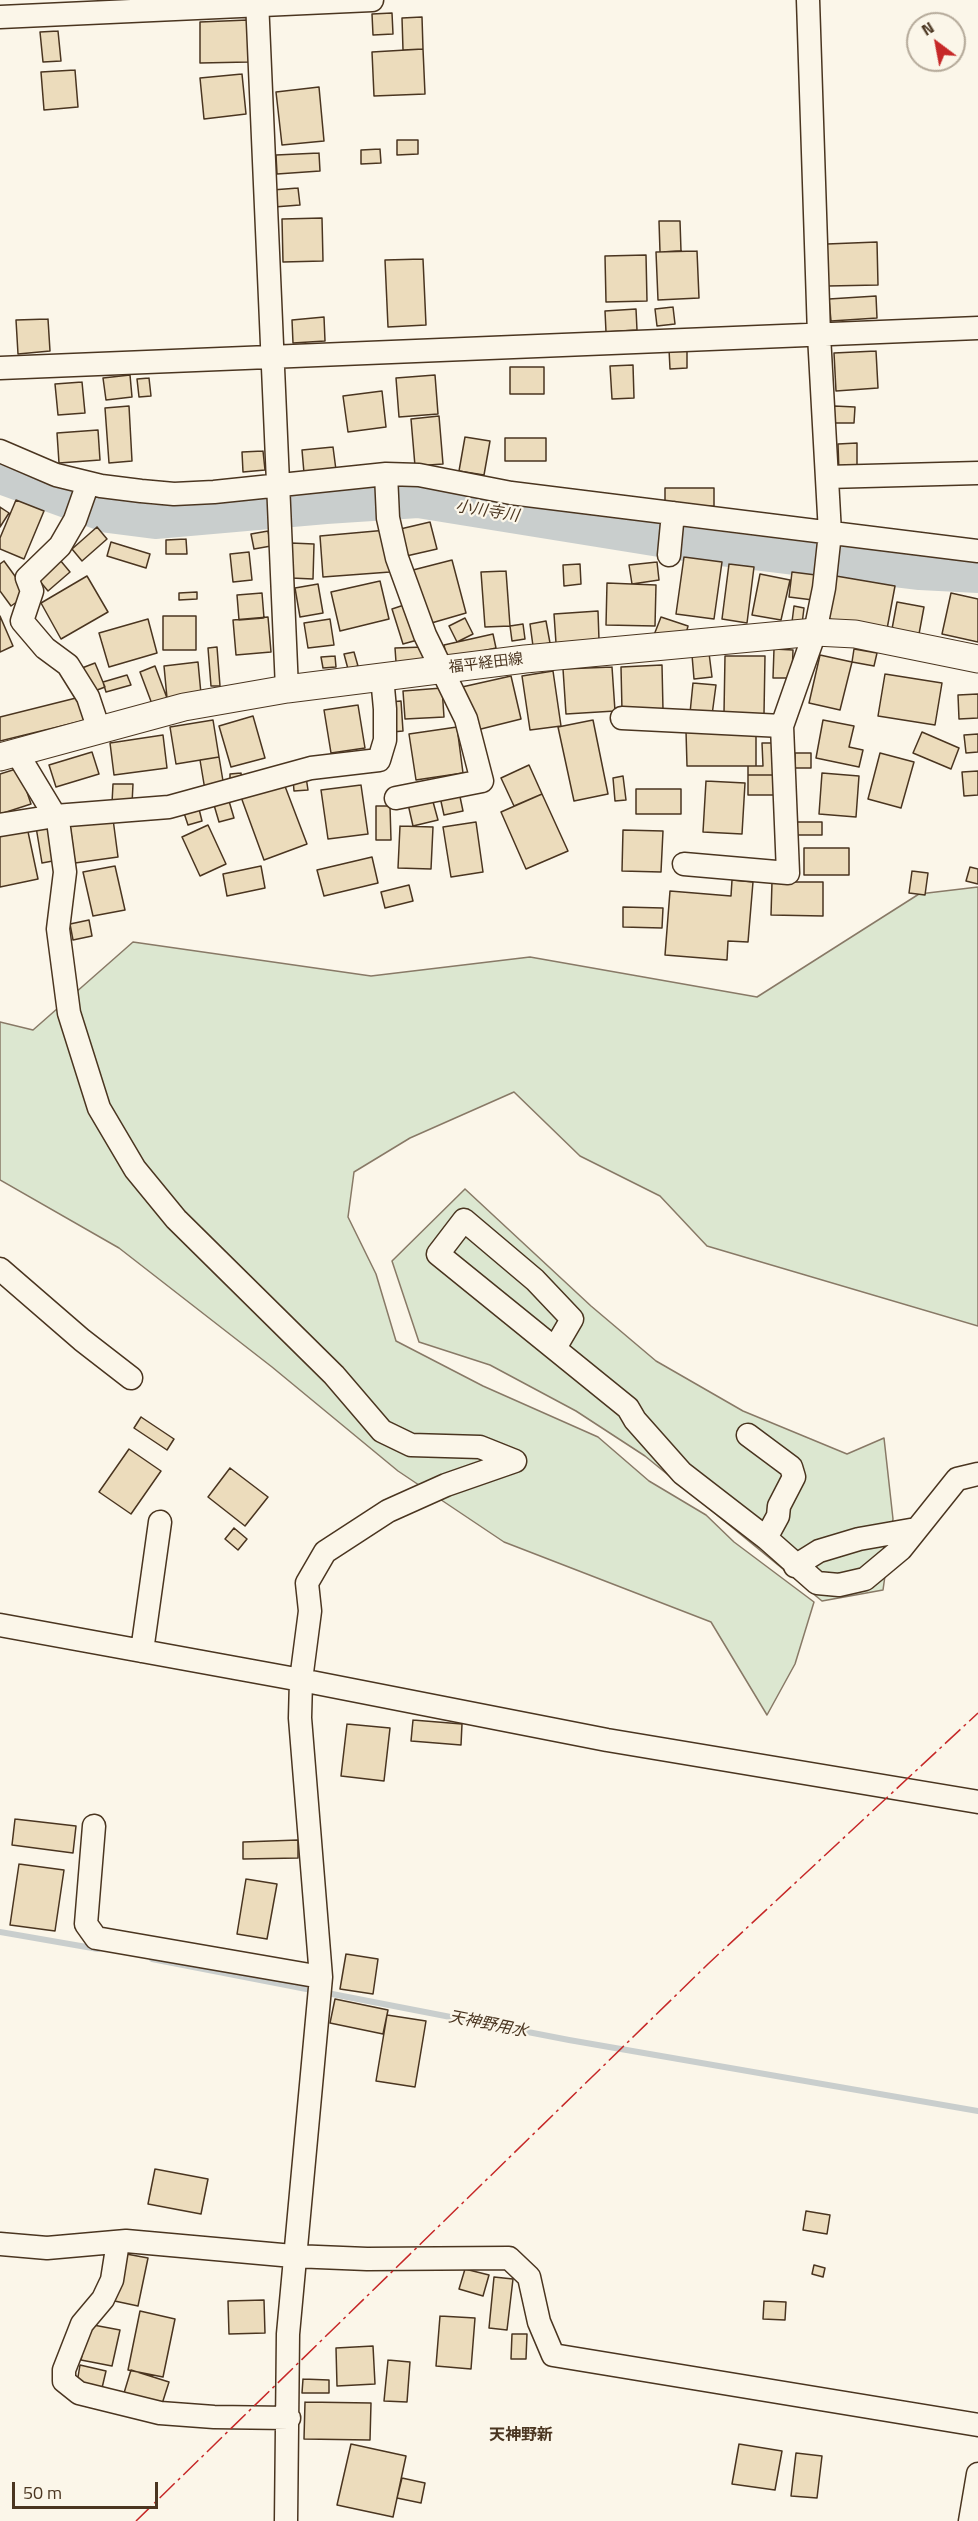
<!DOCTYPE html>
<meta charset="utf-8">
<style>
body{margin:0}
#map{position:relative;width:978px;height:2521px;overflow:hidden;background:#fbf6e9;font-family:"Titillium Web",sans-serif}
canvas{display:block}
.north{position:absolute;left:906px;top:12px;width:60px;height:60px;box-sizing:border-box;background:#fbf6e9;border:2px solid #b4a999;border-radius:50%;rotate:328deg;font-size:16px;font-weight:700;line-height:24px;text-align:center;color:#4a3520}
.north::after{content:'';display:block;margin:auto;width:21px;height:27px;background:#c62828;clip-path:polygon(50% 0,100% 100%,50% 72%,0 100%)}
.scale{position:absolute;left:12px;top:2482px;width:146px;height:27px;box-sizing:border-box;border:3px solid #4a3520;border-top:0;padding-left:8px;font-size:18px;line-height:21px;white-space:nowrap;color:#4a3520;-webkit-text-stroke:4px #fbf6e9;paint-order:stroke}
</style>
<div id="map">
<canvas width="978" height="2521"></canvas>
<div class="north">N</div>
<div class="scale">50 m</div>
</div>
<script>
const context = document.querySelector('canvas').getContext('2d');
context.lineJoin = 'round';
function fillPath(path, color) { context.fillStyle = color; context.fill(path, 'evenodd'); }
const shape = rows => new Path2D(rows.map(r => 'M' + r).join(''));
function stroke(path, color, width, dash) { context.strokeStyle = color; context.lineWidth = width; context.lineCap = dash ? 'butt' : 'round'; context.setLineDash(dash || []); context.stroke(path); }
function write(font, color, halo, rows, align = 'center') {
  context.font = font + ' "Titillium Web","Noto Sans JP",sans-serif'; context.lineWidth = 4.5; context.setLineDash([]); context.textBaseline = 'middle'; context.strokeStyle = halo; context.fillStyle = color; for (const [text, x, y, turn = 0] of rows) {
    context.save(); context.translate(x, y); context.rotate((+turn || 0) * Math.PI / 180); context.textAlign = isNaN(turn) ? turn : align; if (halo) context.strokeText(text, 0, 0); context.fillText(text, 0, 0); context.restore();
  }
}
const green = shape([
 [978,887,978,1326,707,1246,660,1196,580,1156,514,1092,410,1138,354,1172,348,1217,376,1274,396,1341,483,1386,598,1437,649,1481,706,1515,734,1542,814,1602,795,1664,767,1715,711,1622,504,1542,398,1471,272,1367,119,1248,0,1180,0,1022,33,1030,133,942,371,976,530,957,757,997,919,894,978,887],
 [465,1189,591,1306,656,1361,743,1411,847,1454,884,1438,893,1519,883,1590,822,1601,645,1456,576,1411,490,1365,419,1342,392,1261,465,1189]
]);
const stream = shape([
 [0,1932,98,1949],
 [152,1959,569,2040,978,2111]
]);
const river = shape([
 [0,477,108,516,155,522,326,507,418,501,697,546,920,573,978,576]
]);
const building = shape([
 [392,13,393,34,373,35,372,14,392,13],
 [422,17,423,49,403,50,402,18,422,17],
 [248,20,249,62,200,63,200,22,248,20],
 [58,31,61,61,43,62,40,32,58,31],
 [423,49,425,94,374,96,372,52,423,49],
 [75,70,78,107,44,110,41,72,75,70],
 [242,74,246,114,204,119,200,78,242,74],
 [319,87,324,141,282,145,276,92,319,87],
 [397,140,418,140,418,154,397,155,397,140],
 [380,149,381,163,361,164,361,150,380,149],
 [319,153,320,171,277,174,276,155,319,153],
 [298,188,300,205,274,207,272,190,298,188],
 [322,218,323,261,283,262,282,219,322,218],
 [659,221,680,221,681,251,660,252,659,221],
 [877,242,878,285,828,286,827,244,877,242],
 [697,251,699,298,658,300,656,252,697,251],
 [646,255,647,301,606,302,605,256,646,255],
 [423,259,426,325,388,327,385,260,423,259],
 [876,296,877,318,831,321,829,299,876,296],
 [673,307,675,324,657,326,655,309,673,307],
 [636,309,637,330,606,332,605,311,636,309],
 [324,317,325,341,293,343,292,320,324,317],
 [48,319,50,351,18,354,16,320,48,319],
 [687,348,687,368,670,369,669,349,687,348],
 [876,351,878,388,836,391,834,353,876,351],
 [633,365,634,398,612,399,610,366,633,365],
 [510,367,544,367,544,394,510,394,510,367],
 [130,375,132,397,106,400,103,378,130,375],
 [435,375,438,414,399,417,396,378,435,375],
 [149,378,151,396,139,397,137,379,149,378],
 [82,382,85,413,58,415,55,384,82,382],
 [382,391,386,427,348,432,343,396,382,391],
 [129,406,132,461,109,463,105,408,129,406],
 [834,406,855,407,854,423,834,423,834,406],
 [439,416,443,464,415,466,411,419,439,416],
 [98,430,100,460,59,463,57,433,98,430],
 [465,437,490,441,484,475,459,471,465,437],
 [505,438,546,438,546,461,505,461,505,438],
 [857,443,857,473,839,473,838,444,857,443],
 [333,447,336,470,304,473,302,450,333,447],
 [263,451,265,470,243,472,242,452,263,451],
 [665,488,714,488,714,506,665,507,665,488],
 [16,500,44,511,24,559,0,549,0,538,16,500],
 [0,507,9,513,0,527,0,507],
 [430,522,437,549,402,557,396,530,430,522],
 [97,527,107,539,82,561,72,549,97,527],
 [387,530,390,572,323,577,320,536,387,530],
 [268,531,271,546,254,549,251,534,268,531],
 [186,539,187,554,166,554,166,540,186,539],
 [111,542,150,554,146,568,107,556,111,542],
 [291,543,314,544,313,579,291,578,291,543],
 [249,552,252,580,233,582,230,554,249,552],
 [684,557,722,562,714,619,676,614,684,557],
 [60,560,70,572,48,591,38,579,60,560],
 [452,560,466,613,428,624,413,570,452,560],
 [4,561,28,594,11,606,0,591,0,564,4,561],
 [657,562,659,580,632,584,629,565,657,562],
 [580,564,581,584,564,586,563,565,580,564],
 [729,564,754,567,747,623,722,619,729,564],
 [506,571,510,626,485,627,481,572,506,571],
 [792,572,816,575,813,600,789,597,792,572],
 [760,574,790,580,781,620,752,615,760,574],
 [87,576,108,612,61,639,41,603,87,576],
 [836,576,895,586,887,629,828,619,836,576],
 [380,581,389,619,340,631,331,592,380,581],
 [607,583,656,585,655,626,606,625,607,583],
 [318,584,323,613,300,617,295,588,318,584],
 [197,592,197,599,179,600,179,593,197,592],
 [262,593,264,618,239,620,237,595,262,593],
 [951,593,978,599,978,642,942,634,951,593],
 [897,602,924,607,919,634,892,629,897,602],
 [410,603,421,639,403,644,392,609,410,603],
 [794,606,804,608,802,624,792,622,794,606],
 [598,611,599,640,556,643,554,614,598,611],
 [0,616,13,646,0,652,0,616],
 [163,616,196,616,196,650,163,650,163,616],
 [268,617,271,652,236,655,233,620,268,617],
 [661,617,688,626,686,634,654,635,661,617],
 [465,618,473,634,457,642,449,626,465,618],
 [148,619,157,653,109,667,99,633,148,619],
 [330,619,334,645,308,648,304,623,330,619],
 [546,621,550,643,533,646,530,624,546,621],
 [523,624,525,639,512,641,510,626,523,624],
 [493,634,496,648,447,659,444,645,493,634],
 [217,647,220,686,211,686,208,648,217,647],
 [424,647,425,660,396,662,395,648,424,647],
 [774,649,793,650,792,678,773,678,774,649],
 [854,649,877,653,874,666,852,662,854,649],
 [354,652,358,666,348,669,344,654,354,652],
 [709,653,712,677,694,679,692,655,709,653],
 [820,655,852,662,840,710,809,703,820,655],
 [335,656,336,667,323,668,321,657,335,656],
 [725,656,765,656,764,714,724,713,725,656],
 [198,662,201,694,167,698,164,666,198,662],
 [95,663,105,687,92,692,82,668,95,663],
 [662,665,663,710,622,711,621,667,662,665],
 [155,666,167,698,152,704,140,672,155,666],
 [612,667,615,711,566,714,563,669,612,667],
 [553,671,561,726,530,730,522,676,553,671],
 [885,674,942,683,935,725,878,716,885,674],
 [127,675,131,685,106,692,103,682,127,675],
 [511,676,521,719,473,731,462,687,511,676],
 [693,683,716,685,712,715,690,713,693,683],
 [442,688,444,717,405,719,403,691,442,688],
 [978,694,978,718,959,719,958,695,978,694],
 [80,697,86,720,0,741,0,717,80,697],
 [401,701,403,731,392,732,390,702,401,701],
 [358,705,365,748,331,753,324,710,358,705],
 [253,716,265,758,231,767,219,726,253,716],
 [213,720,219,757,176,764,170,727,213,720],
 [593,720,608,794,574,801,558,727,593,720],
 [823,720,854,726,849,747,863,750,859,767,816,758,823,720],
 [457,727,463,773,416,780,409,734,457,727],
 [686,731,756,731,756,766,687,766,686,731],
 [922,732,959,748,951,769,913,753,922,732],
 [978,734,978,752,966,753,964,735,978,734],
 [163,735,167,768,114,775,110,743,163,735],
 [762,743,778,743,779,775,748,775,748,766,763,766,762,743],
 [92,752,99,774,56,787,49,765,92,752],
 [795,753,811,753,811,768,795,768,795,753],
 [880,753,914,762,901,808,868,799,880,753],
 [219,757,224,787,205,790,200,760,219,757],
 [529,765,542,794,514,806,501,778,529,765],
 [19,768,31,804,0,814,0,774,19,768],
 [978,771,978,795,964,796,962,772,978,771],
 [241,773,242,780,230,782,230,774,241,773],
 [822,773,859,776,856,817,819,814,822,773],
 [748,775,779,775,779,795,748,795,748,775],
 [623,776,626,800,615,801,613,778,623,776],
 [306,777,308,790,294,791,293,779,306,777],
 [283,781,307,844,264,860,241,797,283,781],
 [706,781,745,783,742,834,703,832,706,781],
 [113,784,133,784,132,804,112,803,113,784],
 [361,785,368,834,328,839,321,790,361,785],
 [636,789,681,789,681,814,636,814,636,789],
 [459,792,463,811,444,815,440,797,459,792],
 [542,794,568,851,526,869,501,812,542,794],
 [432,798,438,820,413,826,408,804,432,798],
 [229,801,234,818,219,822,214,805,229,801],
 [376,806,390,806,391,840,376,840,376,806],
 [199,809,202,821,188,825,184,813,199,809],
 [113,819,118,857,75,863,70,825,113,819],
 [476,822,483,872,451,877,443,827,476,822],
 [795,822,822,822,822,835,795,835,795,822],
 [51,824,58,860,42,863,36,827,51,824],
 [208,825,226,864,200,876,182,837,208,825],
 [400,826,433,827,431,869,398,868,400,826],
 [27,827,38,879,0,887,0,833,27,827],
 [623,830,663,831,661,872,622,871,623,830],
 [804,848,849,848,849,875,804,875,804,848],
 [372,857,378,883,324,896,317,870,372,857],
 [115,866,125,910,93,916,83,872,115,866],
 [261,866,265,888,227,896,223,874,261,866],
 [970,867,978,869,978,884,966,881,970,867],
 [912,871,928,873,925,895,909,893,912,871],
 [732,880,753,882,748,942,728,941,727,960,665,955,670,891,731,896,732,880],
 [772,882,823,882,823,916,771,915,772,882],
 [409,885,413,901,385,908,381,892,409,885],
 [623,907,663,908,662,928,623,927,623,907],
 [89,920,92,936,73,940,70,924,89,920],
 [141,1417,174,1439,167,1450,134,1428,141,1417],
 [129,1449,161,1471,131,1514,99,1492,129,1449],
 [230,1468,268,1497,245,1526,208,1497,230,1468],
 [234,1528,247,1539,238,1550,225,1539,234,1528],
 [413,1720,462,1724,461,1745,411,1741,413,1720],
 [347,1724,390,1728,384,1781,341,1776,347,1724],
 [15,1819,76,1826,73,1853,12,1845,15,1819],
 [298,1840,298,1858,243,1859,243,1842,298,1840],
 [19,1864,64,1870,55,1931,10,1925,19,1864],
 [246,1879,277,1884,267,1939,237,1934,246,1879],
 [346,1954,378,1959,373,1994,340,1989,346,1954],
 [335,1999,388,2010,383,2034,330,2023,335,1999],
 [387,2015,426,2021,415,2087,376,2081,387,2015],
 [155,2169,208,2179,201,2214,148,2204,155,2169],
 [806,2211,830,2215,827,2234,803,2230,806,2211],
 [121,2253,148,2258,138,2306,110,2300,121,2253],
 [814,2265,825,2268,823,2277,812,2274,814,2265],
 [465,2269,489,2275,483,2296,459,2289,465,2269],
 [494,2277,513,2279,507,2330,489,2328,494,2277],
 [264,2300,265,2333,229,2334,228,2301,264,2300],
 [764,2301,786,2302,785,2320,763,2319,764,2301],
 [140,2311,175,2319,163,2377,128,2370,140,2311],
 [440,2316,475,2318,471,2369,436,2366,440,2316],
 [88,2324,120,2330,112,2366,81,2360,88,2324],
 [512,2334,527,2334,526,2359,511,2359,512,2334],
 [373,2346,375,2384,337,2386,336,2348,373,2346],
 [388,2360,410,2362,407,2402,384,2401,388,2360],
 [80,2365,106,2371,102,2388,77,2383,80,2365],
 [131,2370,169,2382,162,2404,124,2393,131,2370],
 [303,2379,329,2380,329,2393,302,2393,303,2379],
 [305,2402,371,2403,370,2440,304,2439,305,2402],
 [351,2444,406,2456,393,2517,337,2505,351,2444],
 [739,2444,782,2451,775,2490,732,2484,739,2444],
 [796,2453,822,2456,817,2498,791,2496,796,2453],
 [402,2478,425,2483,421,2503,397,2498,402,2478]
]);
const minor = shape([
 [257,0,287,689],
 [0,17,372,0],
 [0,368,978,328],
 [0,451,56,475,101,486,141,491,174,494,214,492,386,474,419,475,511,493,978,551],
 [386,474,388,518,397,558,425,635,466,719,482,781,396,798],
 [827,477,978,473],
 [88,483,75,520,60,546,27,578,32,591,22,621,45,648,68,665,88,697,99,730],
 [669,555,673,513],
 [622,718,782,726,815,632,824,588,830,533,819,335,808,0],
 [17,753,58,821,65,872,58,929,69,1013,99,1108,135,1169,176,1219,334,1375,382,1431,411,1445,480,1447,515,1461,446,1485,388,1511,325,1552,307,1583,310,1611,301,1680,300,1718,321,1977,288,2334,286,2521],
 [0,825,55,816,169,807,311,768,379,760,385,740,385,709,382,677],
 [684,864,788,873,782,726],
 [0,1269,82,1340,131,1378],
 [555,1348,572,1319,535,1280,464,1220,438,1254,628,1408,635,1420,682,1473,766,1538,817,1583,839,1585,865,1579,901,1549,957,1479,978,1474],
 [748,1435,791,1467,794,1477,779,1506,778,1516,766,1538],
 [795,1566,819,1551,859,1539,916,1529],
 [0,1625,301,1680,607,1740,978,1802],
 [142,1651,160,1522],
 [94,1826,86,1924,96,1938,321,1977],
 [118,2242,112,2280,103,2299,82,2324,64,2370,64,2381,79,2393,160,2413,214,2417,289,2418],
 [0,2244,47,2248,126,2241,293,2256,367,2259,509,2258,529,2277,539,2322,553,2355,978,2425],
 [970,2521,978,2474]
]);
const major = shape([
 [0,757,184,707,287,689,525,659,815,632,855,634,978,659]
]);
const power = shape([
 [136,2521,708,1964,978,1713]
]);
const streetNames = [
 ["福平経田線",486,664,-7]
];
const waterNames = [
 ["小川寺川",487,512,9],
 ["天神野用水",488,2025,11]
];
const neighbourhoodNames = [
 ["天神野新",521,2436]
];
fillPath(green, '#dce7d0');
stroke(green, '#887966', 1.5);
stroke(stream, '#c9cecd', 6);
stroke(river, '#c9cecd', 34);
fillPath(building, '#ecdcbc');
stroke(building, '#4a3520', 1.5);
stroke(minor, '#4a3520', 25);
stroke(major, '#4a3520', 29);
stroke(minor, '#fbf6e9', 22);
stroke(major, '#fbf6e9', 27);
stroke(power, '#c62828', 1.5, [21, 4.5, 3, 4.5]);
write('15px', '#4a3520', '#fbf6e9', streetNames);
write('italic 16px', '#4a3520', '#fbf6e9', waterNames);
write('bold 16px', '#4a3520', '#fbf6e9', neighbourhoodNames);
</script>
